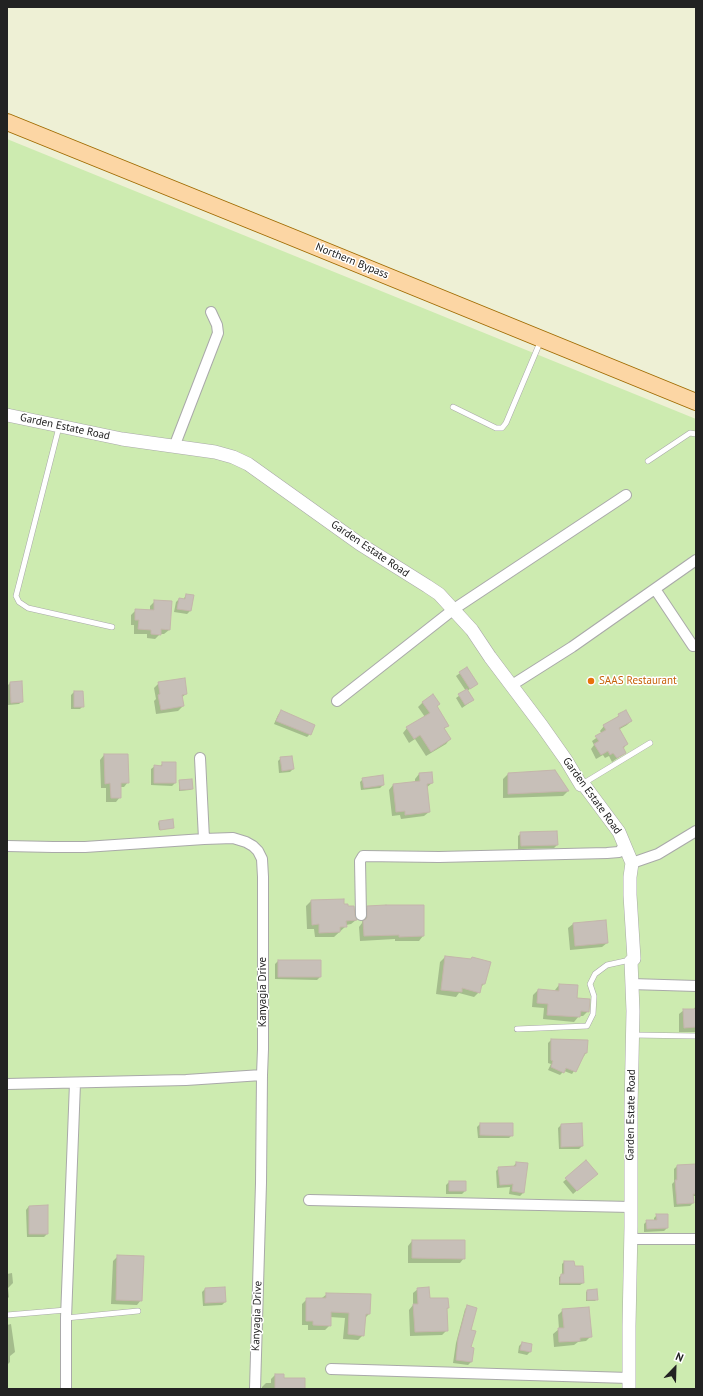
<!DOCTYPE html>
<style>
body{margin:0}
#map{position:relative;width:703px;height:1396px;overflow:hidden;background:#f2efe9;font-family:"PT Sans",sans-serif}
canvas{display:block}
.frame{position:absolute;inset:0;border:8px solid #222;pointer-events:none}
.north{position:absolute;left:655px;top:1348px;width:40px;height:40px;-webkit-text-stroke:3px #fff;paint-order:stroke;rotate:23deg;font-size:11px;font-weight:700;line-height:16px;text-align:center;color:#222}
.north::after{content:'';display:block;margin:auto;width:14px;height:18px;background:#222;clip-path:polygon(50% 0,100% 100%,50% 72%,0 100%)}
</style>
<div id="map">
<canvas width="703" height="1396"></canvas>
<div class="frame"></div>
<div class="north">N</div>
</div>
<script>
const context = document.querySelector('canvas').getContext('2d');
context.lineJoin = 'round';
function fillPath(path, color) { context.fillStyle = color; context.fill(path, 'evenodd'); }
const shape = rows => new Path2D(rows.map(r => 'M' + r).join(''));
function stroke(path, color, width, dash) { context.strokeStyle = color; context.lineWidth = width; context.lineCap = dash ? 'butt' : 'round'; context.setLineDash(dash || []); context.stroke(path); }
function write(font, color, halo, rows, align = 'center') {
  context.font = font + ' "PT Sans",sans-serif'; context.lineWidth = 3; context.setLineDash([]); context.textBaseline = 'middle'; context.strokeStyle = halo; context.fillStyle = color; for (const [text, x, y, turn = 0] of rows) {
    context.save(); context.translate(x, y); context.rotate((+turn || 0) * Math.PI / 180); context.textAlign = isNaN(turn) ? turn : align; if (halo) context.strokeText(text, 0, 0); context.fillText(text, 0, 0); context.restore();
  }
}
const farmland = shape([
 [7,7,696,7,696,469,7,188]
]);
const grass = shape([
 [7,139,696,419,696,1389,7,1389]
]);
const shadow = shape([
 [186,595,190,611,187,614,174,612,176,602,179,599,183,600],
 [155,601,169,630,164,634,160,634,155,639,147,638,147,634,134,634,134,625,131,625,131,615,136,610,150,611,150,606],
 [467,668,477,684,467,691,473,700,462,708,456,698,466,691,456,676],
 [10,683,22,701,19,704,8,705,7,686],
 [159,683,186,694,181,698,183,706,178,711,156,714,154,701,156,699,154,688],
 [74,692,83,706,80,709,71,709,71,695],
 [423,702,436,707,448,725,444,729,450,739,446,744,426,756,415,739,409,743,403,733,407,728,425,717,418,707],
 [626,711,631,721,627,725,618,730,627,744,623,749,625,753,612,762,609,756,605,758,603,755,596,759,591,749,594,745,592,741,602,734,600,731,604,726],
 [281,712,310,734,307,737,274,724,278,715],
 [104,755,128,782,124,787,120,787,120,797,116,802,106,802,106,788,101,788,100,760],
 [281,758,293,769,290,772,279,773,278,761],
 [163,763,175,783,172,786,151,785,151,769,155,766,160,766],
 [555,771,568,791,563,796,503,798,503,779,508,774],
 [419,774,432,783,426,788,429,812,424,816,401,819,400,815,392,816,389,790,393,785,415,783,415,779],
 [363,779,383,785,380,788,361,790,360,782],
 [180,781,192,789,190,790,179,791,179,782],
 [159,822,173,828,159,830,158,823],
 [521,833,557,845,554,848,518,849,518,836],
 [343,900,343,905,356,920,351,924,346,925,346,926,334,937,315,937,314,929,307,929,306,906,311,901],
 [368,907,423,936,419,941,395,941,395,939,360,941,359,927,362,923,363,912],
 [573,924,607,943,602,947,570,950,568,928],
 [445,957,470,960,472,958,484,984,480,988,479,992,474,997,459,993,456,997,436,994,440,962],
 [278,961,320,977,317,980,275,979,275,964],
 [559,985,588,1011,583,1016,579,1016,574,1022,543,1019,544,1008,532,1007,533,995,538,990,555,992,555,990],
 [696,1006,696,1035,696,1032,679,1032,679,1014,684,1010,693,1010],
 [551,1040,586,1053,572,1074,564,1071,560,1075,548,1070,551,1064,548,1063,548,1043],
 [480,1124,512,1135,509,1138,478,1138,477,1127],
 [561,1125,582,1146,579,1149,559,1149,558,1128],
 [586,1162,593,1176,573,1194,563,1182],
 [516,1163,523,1193,520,1196,509,1194,510,1187,497,1188,496,1171,499,1168,513,1167],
 [696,1165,696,1196,692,1196,693,1203,690,1206,674,1207,672,1184,674,1182,674,1169,677,1166],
 [449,1182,465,1191,462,1194,446,1194,446,1185],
 [29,1206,47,1234,44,1237,27,1237,26,1210],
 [657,1215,667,1228,664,1231,644,1232,644,1224,647,1221,654,1221,654,1218],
 [412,1241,464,1258,460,1263,408,1263,408,1246],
 [118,1256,141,1300,137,1305,111,1304,113,1261],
 [564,1262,574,1267,583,1283,580,1285,559,1285,559,1277,562,1275,562,1264],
 [12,1273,13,1283,8,1288,9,1297,7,1299,7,1274],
 [205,1289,225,1302,222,1305,203,1306,202,1292],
 [418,1289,429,1299,448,1308,446,1310,447,1330,442,1335,410,1336,409,1310,413,1305,413,1293],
 [587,1291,596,1291,597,1299,595,1301,586,1301,586,1292],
 [327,1294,369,1314,365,1318,363,1335,358,1340,343,1339,345,1318,330,1317,330,1325,325,1330,308,1330,308,1325,302,1325,302,1304,307,1299,322,1298],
 [468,1306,471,1362,468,1365,453,1363,456,1343,465,1309],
 [563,1310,591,1336,586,1341,578,1342,574,1345,554,1347,553,1334,559,1329,558,1315],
 [11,1324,15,1352,10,1356,10,1362,7,1365,7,1325],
 [522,1343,530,1352,527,1355,518,1353,519,1346],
 [275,1375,283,1379,304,1389,262,1389,262,1387,266,1383,271,1383,271,1379]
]);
const building = shape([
 [186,594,194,595,191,611,177,609,179,598,185,599,186,594],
 [154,600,172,601,170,630,161,629,161,635,151,634,151,630,138,629,139,620,135,620,135,609,154,610,154,600],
 [467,667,478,684,470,689,459,672,467,667],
 [185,678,187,694,182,695,184,706,161,710,158,695,160,694,158,682,185,678],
 [22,681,23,702,11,703,10,682,22,681],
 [467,689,474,700,465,705,458,694,467,689],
 [74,691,83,691,84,707,74,707,74,691],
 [433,694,440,704,437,706,449,726,444,728,451,739,431,752,420,735,414,739,406,727,430,713,422,702,433,694],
 [281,710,315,725,311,735,276,721,281,710],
 [626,710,632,721,619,728,628,744,623,747,626,753,617,758,613,753,610,755,608,751,601,755,594,744,599,741,595,736,606,730,603,725,619,716,618,714,626,710],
 [104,754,128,754,129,783,121,783,121,798,111,798,110,783,105,784,104,754],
 [292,756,294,769,282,771,280,757,292,756],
 [162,762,176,762,176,783,154,783,154,765,162,766,162,762],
 [555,770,569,791,508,794,508,773,555,770],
 [432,772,433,783,427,784,430,812,405,815,405,811,396,812,393,784,420,781,419,773,432,772],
 [383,775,384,785,364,788,362,778,383,775],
 [192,779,193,789,180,790,179,780,192,779],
 [173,819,174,828,160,830,159,821,173,819],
 [557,831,558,845,521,846,520,832,557,831],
 [344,899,344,904,348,904,348,906,354,906,355,916,357,920,346,921,347,927,340,927,340,932,319,933,319,924,312,925,311,900,344,899],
 [386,905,424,905,424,936,399,937,399,935,364,936,363,921,367,918,367,906,386,905],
 [606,920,608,943,575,946,573,923,606,920],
 [445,956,471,959,472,957,491,962,485,984,482,984,480,993,462,988,462,992,441,990,445,956],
 [278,960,321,960,321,977,278,977,278,960],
 [559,984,578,985,577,998,590,999,589,1012,581,1011,580,1017,547,1015,548,1004,537,1003,538,989,559,991,559,984],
 [683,1009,696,1009,696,1027,684,1028,683,1009],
 [551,1039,588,1040,587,1053,585,1053,576,1072,566,1068,564,1073,551,1067,553,1061,551,1060,551,1039],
 [480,1123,513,1123,513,1136,480,1135,480,1123],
 [582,1123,583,1146,561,1147,561,1124,582,1123],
 [586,1160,598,1174,577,1191,565,1178,586,1160],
 [516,1162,528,1163,524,1193,512,1191,513,1184,500,1185,498,1167,516,1166,516,1162],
 [696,1164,696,1194,693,1194,694,1203,677,1204,675,1180,677,1180,677,1165,696,1164],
 [449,1181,466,1181,466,1191,449,1191,449,1181],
 [48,1205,48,1234,29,1234,29,1206,48,1205],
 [656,1214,668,1214,668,1228,647,1229,646,1220,657,1220,656,1214],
 [412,1240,465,1240,465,1259,412,1258,412,1240],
 [117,1255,144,1256,142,1301,116,1300,117,1255],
 [564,1261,574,1261,575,1266,583,1266,584,1283,560,1283,561,1274,564,1274,564,1261],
 [225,1287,226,1302,205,1303,205,1288,225,1287],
 [429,1287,430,1298,448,1298,449,1308,447,1308,448,1331,415,1332,413,1304,418,1304,417,1288,429,1287],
 [597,1289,598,1300,587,1300,587,1290,597,1289],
 [326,1293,371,1294,370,1314,366,1314,364,1336,348,1334,349,1313,331,1312,331,1326,313,1325,313,1321,306,1321,306,1298,326,1298,326,1293],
 [467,1305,477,1308,471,1330,476,1331,471,1347,474,1348,472,1362,456,1360,458,1339,467,1305],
 [589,1307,592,1337,580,1338,580,1341,559,1342,558,1328,564,1328,562,1309,589,1307],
 [522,1342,532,1344,531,1352,520,1350,522,1342],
 [275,1374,284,1374,284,1378,305,1378,305,1389,275,1389,275,1374]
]);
const service = shape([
 [453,407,496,428,502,428,506,423,541,340],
 [59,427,16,596,19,602,28,608,112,627],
 [648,461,690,433,696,434],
 [584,783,650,743],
 [517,1029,587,1026,593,1014,594,996,590,984,595,974,607,965,630,960],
 [633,1035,696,1036],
 [7,1315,66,1310],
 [66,1318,138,1311]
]);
const minor = shape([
 [174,447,218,333,217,325,211,312],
 [655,589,693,646],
 [512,685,572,647,696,560],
 [337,701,454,609,626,495],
 [200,758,204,839],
 [7,846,53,847,85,847,204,839,233,838,246,842,253,846,258,851,262,859,263,877,263,1049,262,1075,261,1183,255,1389],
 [632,863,658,854,696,831],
 [361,915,360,861,363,856,439,857,607,853,619,852,625,845],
 [631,984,696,986],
 [7,1084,186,1080,262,1075],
 [309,1200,631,1207],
 [631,1239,696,1239],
 [331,1369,629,1378],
 [66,1389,66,1318,75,1083]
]);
const tertiary = shape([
 [7,415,122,439,215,452,233,457,248,464,360,544,427,586,439,594,472,630,490,657,542,726,566,760,581,785,584,785,619,832,632,863,630,877,630,895,634,959,631,961,633,1011,631,1108,631,1227,629,1326,629,1389]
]);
const primary = shape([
 [7,122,289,236,696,402]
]);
const markers = [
 [591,681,4,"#e8710a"]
];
const streetNames = [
 ["Northern Bypass",352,261,22],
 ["Garden Estate Road",65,427,12],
 ["Garden Estate Road",370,549,34],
 ["Garden Estate Road",592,796,54],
 ["Kanyagia Drive",263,992,-90],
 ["Garden Estate Road",631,1115,-89],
 ["Kanyagia Drive",257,1316,-88]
];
const foodNames = [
 ["SAAS Restaurant",599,681]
];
fillPath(farmland, '#eef0d5');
fillPath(grass, '#cdebb0');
fillPath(shadow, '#0003');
fillPath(building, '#c7bfb8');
stroke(building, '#c4b6ab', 1);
stroke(service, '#a9a9a9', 6);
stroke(minor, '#a9a9a9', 12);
stroke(tertiary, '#a9a9a9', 14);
stroke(primary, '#a06b00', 18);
stroke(service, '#fff', 5);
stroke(minor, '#fff', 10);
stroke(tertiary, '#fff', 13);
stroke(primary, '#fcd6a4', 16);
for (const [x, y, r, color] of markers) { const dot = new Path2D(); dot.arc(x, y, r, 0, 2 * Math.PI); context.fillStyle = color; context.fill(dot); stroke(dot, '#fff', 1.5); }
write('11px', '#222', '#fff', streetNames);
write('11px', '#c56008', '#fff', foodNames, 'left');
</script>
